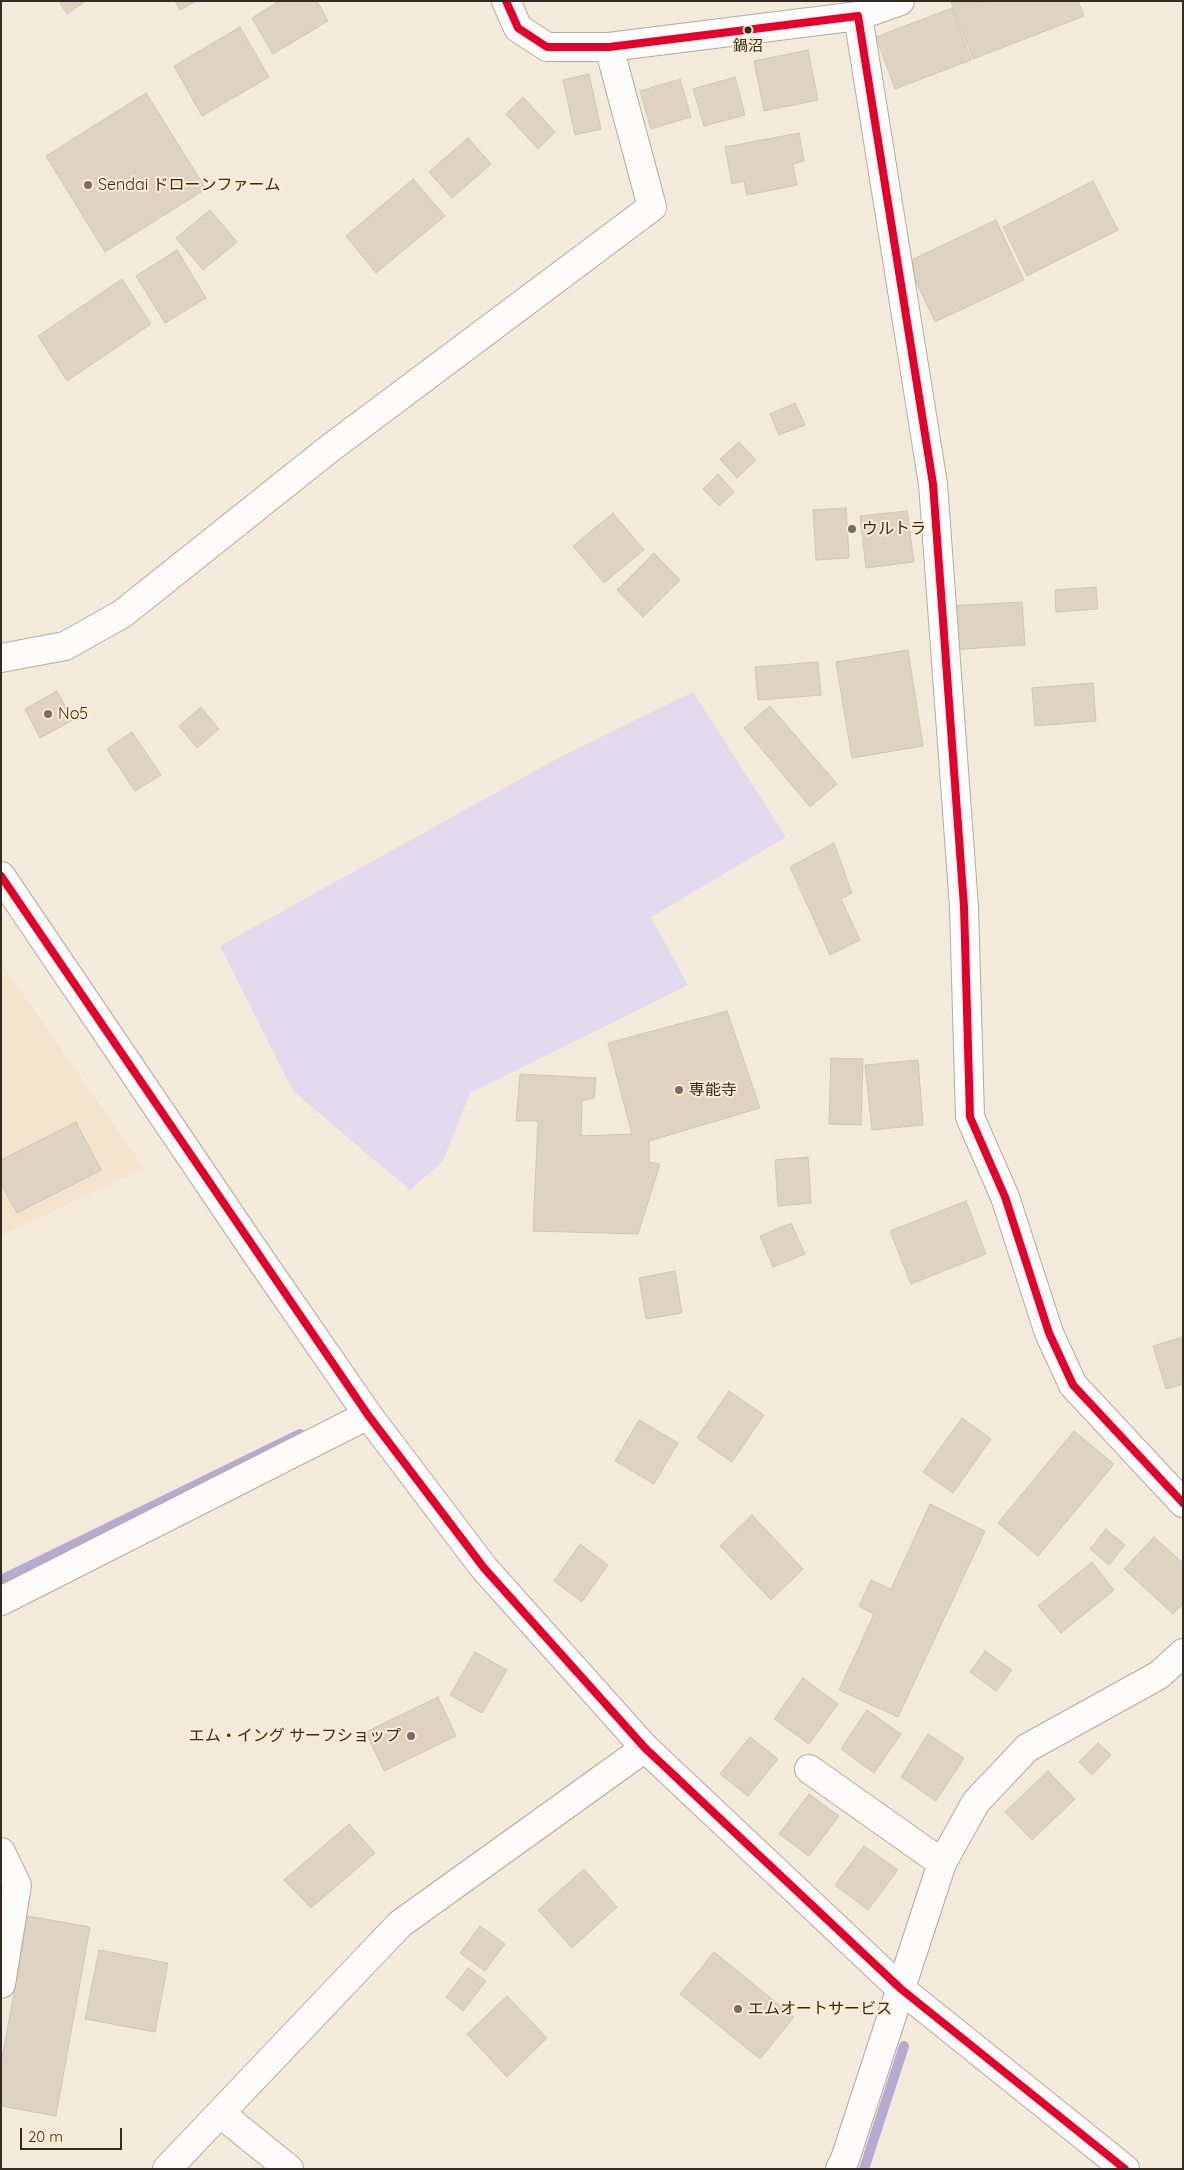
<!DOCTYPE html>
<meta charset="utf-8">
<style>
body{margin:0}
#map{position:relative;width:1184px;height:2170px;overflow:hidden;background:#f3eadc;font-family:Quicksand,sans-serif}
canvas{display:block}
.frame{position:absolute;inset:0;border:2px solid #322b21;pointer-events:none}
.scale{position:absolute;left:20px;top:2128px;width:102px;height:22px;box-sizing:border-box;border:2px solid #322b21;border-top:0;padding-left:6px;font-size:15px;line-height:18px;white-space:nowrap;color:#322b21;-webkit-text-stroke:4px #fdebd2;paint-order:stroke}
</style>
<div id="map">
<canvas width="1184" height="2170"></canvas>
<div class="frame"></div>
<div class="scale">20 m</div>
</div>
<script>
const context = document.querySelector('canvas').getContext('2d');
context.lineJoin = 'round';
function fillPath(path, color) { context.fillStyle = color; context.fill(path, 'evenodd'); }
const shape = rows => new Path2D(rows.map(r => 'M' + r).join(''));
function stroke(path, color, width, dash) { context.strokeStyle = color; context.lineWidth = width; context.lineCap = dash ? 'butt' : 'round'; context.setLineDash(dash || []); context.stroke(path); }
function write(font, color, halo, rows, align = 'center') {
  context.font = font + ' Quicksand,"Noto Sans JP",sans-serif'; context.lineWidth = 4; context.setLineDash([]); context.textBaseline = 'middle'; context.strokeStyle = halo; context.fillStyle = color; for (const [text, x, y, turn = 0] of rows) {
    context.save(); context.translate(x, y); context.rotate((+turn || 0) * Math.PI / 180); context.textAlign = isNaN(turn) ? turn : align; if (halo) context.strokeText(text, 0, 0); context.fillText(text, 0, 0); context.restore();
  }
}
const built = shape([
 [1,962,144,1168,1,1236]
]);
const green = shape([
 [693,692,786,837,651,917,688,985,470,1093,443,1161,410,1190,293,1091,220,946,564,755]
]);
const stream = shape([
 [1,1580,300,1434],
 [864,2169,904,2046]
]);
const building = shape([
 [59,1,86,1,67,14,59,1],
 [175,1,196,1,180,10,175,1],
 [279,1,317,1,328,21,273,54,252,18,279,1],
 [1078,1,1084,16,973,59,951,2,1078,1],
 [952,8,971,60,895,89,876,37,952,8],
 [240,27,269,77,202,116,174,66,240,27],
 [808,50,818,100,764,111,754,61,808,50],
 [589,74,601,129,575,135,563,80,589,74],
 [735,77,745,115,704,126,693,89,735,77],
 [680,79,691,117,651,129,640,91,680,79],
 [146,93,206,189,105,252,46,156,146,93],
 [523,97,555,132,538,149,506,114,523,97],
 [799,133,804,161,793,164,797,185,747,195,744,181,732,184,725,147,799,133],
 [468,138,491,164,452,198,429,172,468,138],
 [413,179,445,216,376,273,346,236,413,179],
 [1093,181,1118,230,1027,276,1003,227,1093,181],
 [210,210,237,242,203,270,176,238,210,210],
 [996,220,1024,280,935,322,907,262,996,220],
 [177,250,206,298,165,323,136,276,177,250],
 [122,279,151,324,67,381,38,336,122,279],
 [795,403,805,425,779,435,770,414,795,403],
 [739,442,756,460,737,478,720,459,739,442],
 [718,474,734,492,719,506,703,489,718,474],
 [846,508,849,558,816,560,813,510,846,508],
 [907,511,914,562,866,568,860,516,907,511],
 [613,513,644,550,604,583,573,546,613,513],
 [654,553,680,580,643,617,617,590,654,553],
 [1096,587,1098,609,1056,612,1055,590,1096,587],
 [1022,602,1025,645,949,650,946,606,1022,602],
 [908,650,923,746,852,758,836,662,908,650],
 [818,662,821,695,758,700,755,667,818,662],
 [1093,683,1096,721,1035,726,1032,688,1093,683],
 [57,691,73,720,40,738,25,709,57,691],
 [770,706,837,784,810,807,744,728,770,706],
 [201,707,219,729,197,748,179,726,201,707],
 [132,732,161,775,135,791,107,749,132,732],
 [834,843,852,893,841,899,860,940,830,955,790,867,834,843],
 [727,1011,760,1108,649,1141,649,1162,660,1164,638,1234,533,1231,538,1121,516,1121,520,1074,596,1078,594,1098,582,1101,581,1136,632,1134,608,1043,727,1011],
 [831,1058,863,1059,861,1125,829,1124,831,1058],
 [918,1060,923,1125,872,1130,865,1065,918,1060],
 [76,1122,101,1170,17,1213,1,1184,1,1160,76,1122],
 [808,1157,811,1203,778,1206,775,1160,808,1157],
 [966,1201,986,1254,911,1284,890,1231,966,1201],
 [791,1223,805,1254,773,1267,760,1236,791,1223],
 [675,1271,682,1313,646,1319,639,1278,675,1271],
 [1183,1337,1183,1384,1166,1389,1153,1346,1183,1337],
 [729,1391,764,1415,732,1462,697,1438,729,1391],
 [962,1418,991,1439,953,1493,923,1472,962,1418],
 [639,1420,678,1443,654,1484,615,1461,639,1420],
 [1074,1431,1114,1464,1038,1556,998,1523,1074,1431],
 [930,1504,985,1531,898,1717,839,1690,874,1614,859,1606,871,1580,891,1589,930,1504],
 [752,1515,803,1569,771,1600,720,1546,752,1515],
 [1106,1529,1125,1545,1109,1565,1090,1549,1106,1529],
 [1154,1537,1183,1563,1183,1604,1173,1614,1124,1569,1154,1537],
 [580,1544,608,1565,582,1602,554,1581,580,1544],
 [1092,1562,1114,1590,1061,1633,1038,1606,1092,1562],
 [985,1651,1012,1670,996,1691,970,1672,985,1651],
 [475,1652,507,1670,482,1713,450,1695,475,1652],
 [803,1678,838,1704,809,1744,774,1719,803,1678],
 [438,1697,456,1736,384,1771,366,1732,438,1697],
 [867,1710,901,1734,874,1773,841,1749,867,1710],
 [928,1734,964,1758,936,1801,901,1777,928,1734],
 [750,1737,778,1759,748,1796,720,1774,750,1737],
 [1098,1743,1111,1755,1092,1775,1079,1762,1098,1743],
 [1048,1771,1075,1799,1032,1840,1005,1812,1048,1771],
 [809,1794,839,1816,809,1856,779,1834,809,1794],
 [349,1824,375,1853,311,1908,284,1880,349,1824],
 [864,1846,898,1870,868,1910,835,1885,864,1846],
 [584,1869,617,1907,572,1948,538,1910,584,1869],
 [28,1916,90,1927,56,2116,1,2106,1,2064,28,1916],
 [480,1926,505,1944,485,1971,460,1953,480,1926],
 [99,1950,168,1963,155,2032,85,2019,99,1950],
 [714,1952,794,2017,760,2059,680,1994,714,1952],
 [468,1968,486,1981,463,2011,446,1997,468,1968],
 [507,1996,547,2038,507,2077,467,2034,507,1996]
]);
const street = shape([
 [506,1,518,28,547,47,609,47,858,16,900,1],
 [858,16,933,484,964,907,970,1117,1005,1197,1049,1333,1073,1385,1183,1503],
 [1,658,65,646,122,614,329,449,652,207,609,47],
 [1,1601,368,1415],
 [809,1769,942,1863],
 [1,1852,17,1885,1,1984],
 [221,2114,289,2169],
 [167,2169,400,1924,645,1748],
 [840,2169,845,2159,942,1863,976,1802,1027,1748,1159,1675,1183,1653]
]);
const primary = shape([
 [1,876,256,1253,368,1415,484,1568,645,1748,901,1989,1125,2169]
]);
const bus1 = shape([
 [506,1,518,28,547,47,609,47,858,16,933,484,964,907,970,1117,1005,1197,1049,1333,1073,1385,1183,1503],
 [1,876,368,1415,484,1568,645,1748,901,1989,1125,2169]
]);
const markers = [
 [748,30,4.5,"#322b21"],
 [88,185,5,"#766e62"],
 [852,529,5,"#766e62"],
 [48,714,5,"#766e62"],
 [679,1090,5,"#766e62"],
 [411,1736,5,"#766e62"],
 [738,2009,5,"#766e62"]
];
const busNames = [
 ["鍋沼",748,46]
];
const poiNames = [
 ["Sendai ドローンファーム",98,185],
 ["ウルトラ",862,529],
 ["No5",58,714],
 ["専能寺",689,1090],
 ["エム・イング サーフショップ",401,1736,"right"],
 ["エムオートサービス",748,2009]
];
fillPath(built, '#f5e4cd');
fillPath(green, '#e2daed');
stroke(stream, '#b5aacf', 10);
fillPath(building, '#ded2c1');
stroke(building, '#cdc6bb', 1);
stroke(street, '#b2aba1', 30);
stroke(primary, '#b2aba1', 30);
stroke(street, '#fdfcfa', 28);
stroke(primary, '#fdfcfa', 28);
stroke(bus1, '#e4002b', 8);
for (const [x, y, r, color] of markers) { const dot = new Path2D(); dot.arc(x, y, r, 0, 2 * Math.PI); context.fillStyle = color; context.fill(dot); stroke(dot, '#fdebd2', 2); }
write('15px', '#322b21', '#fdebd2', busNames);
write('16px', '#322b21', '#fdebd2', poiNames, 'left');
</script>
